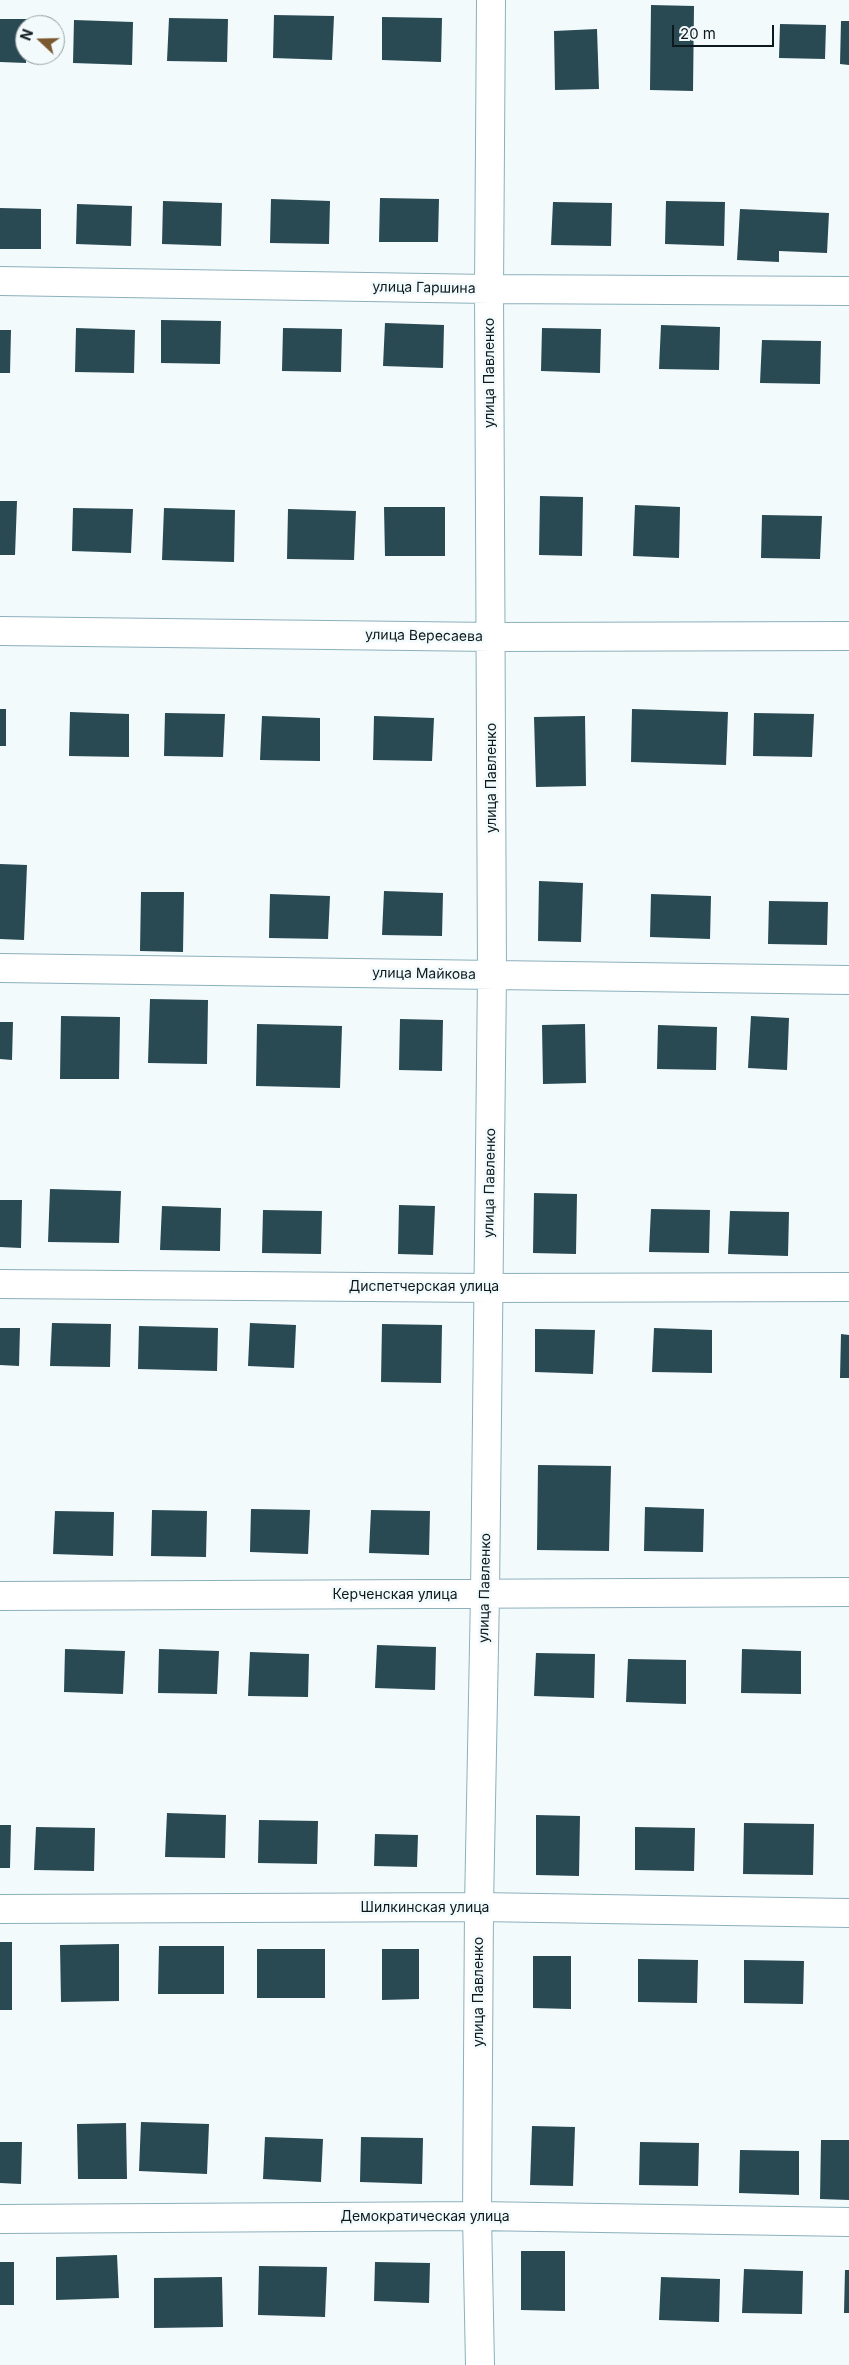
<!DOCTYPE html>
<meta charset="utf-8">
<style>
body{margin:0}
#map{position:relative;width:849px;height:2365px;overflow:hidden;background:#f2fafc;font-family:Inter,sans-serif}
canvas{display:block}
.north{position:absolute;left:15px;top:15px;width:50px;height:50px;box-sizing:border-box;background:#f2fafc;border:1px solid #96a0a3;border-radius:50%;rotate:291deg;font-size:14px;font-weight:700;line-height:20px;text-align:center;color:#0c191e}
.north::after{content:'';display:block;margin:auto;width:18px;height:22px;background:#7b5930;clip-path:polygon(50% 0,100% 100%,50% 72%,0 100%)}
.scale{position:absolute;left:672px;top:25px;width:102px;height:22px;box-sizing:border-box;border:2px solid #0c191e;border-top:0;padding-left:6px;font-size:15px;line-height:18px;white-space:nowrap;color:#0c191e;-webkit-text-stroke:4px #f2fafc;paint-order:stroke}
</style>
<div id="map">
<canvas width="849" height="2365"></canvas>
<div class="north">N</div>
<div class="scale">20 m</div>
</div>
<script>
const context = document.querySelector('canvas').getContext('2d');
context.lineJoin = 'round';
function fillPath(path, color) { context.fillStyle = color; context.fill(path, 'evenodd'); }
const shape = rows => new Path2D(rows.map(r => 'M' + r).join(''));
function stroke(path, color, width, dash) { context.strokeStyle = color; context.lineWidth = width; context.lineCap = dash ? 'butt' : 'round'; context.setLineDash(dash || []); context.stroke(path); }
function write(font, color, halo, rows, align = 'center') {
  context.font = font + ' Inter,sans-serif'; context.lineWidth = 5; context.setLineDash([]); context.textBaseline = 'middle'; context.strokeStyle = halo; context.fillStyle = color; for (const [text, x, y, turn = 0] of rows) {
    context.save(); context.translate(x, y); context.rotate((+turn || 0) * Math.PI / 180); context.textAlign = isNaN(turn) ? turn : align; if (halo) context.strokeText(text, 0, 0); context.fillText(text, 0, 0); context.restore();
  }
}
const building = shape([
 [651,5,694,6,693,91,650,90],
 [274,15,334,16,332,60,273,58],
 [382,17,442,18,441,62,382,60],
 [169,18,228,19,227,62,167,61],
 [0,19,27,19,26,63,0,62],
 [74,20,133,22,132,65,73,63],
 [841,21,849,21,849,65,840,64],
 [780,24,826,25,825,59,779,58],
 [597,29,599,89,555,90,554,31],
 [380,198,439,199,438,242,379,242],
 [271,199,330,201,329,244,270,243],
 [163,201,222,203,221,246,162,244],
 [666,201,725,202,724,246,665,244],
 [553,202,612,203,611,246,551,245],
 [77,204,132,206,131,246,76,244],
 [0,208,41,209,41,249,0,249],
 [740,209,829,213,827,253,779,251,779,262,737,260],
 [161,320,221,321,220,364,161,363],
 [385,323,444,325,443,368,383,366],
 [661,325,720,327,719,370,659,369],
 [76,328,135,330,134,373,75,372],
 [283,328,342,329,341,372,282,371],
 [542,328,601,329,600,373,541,371],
 [0,330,11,330,10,373,0,373],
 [762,340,821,341,820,384,760,383],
 [540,496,583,497,582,556,539,555],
 [0,501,17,501,15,555,0,555],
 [635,505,680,507,679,558,633,556],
 [384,507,445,507,445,556,385,556],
 [73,508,133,509,131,553,72,551],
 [164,508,235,510,234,562,162,560],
 [288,509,356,511,354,560,287,559],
 [762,515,822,516,820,559,761,558],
 [0,709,6,709,6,746,0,746],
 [632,709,728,712,726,765,631,762],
 [70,712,129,714,129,757,69,756],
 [165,713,225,714,223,757,164,756],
 [754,713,814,714,812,757,753,756],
 [262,716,320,718,320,761,260,760],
 [374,716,434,718,432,761,373,760],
 [585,716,586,786,536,787,534,717],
 [0,864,27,865,24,940,0,939],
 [539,881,583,883,581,942,538,941],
 [384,891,443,893,442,936,382,935],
 [141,892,184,892,183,952,140,951],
 [270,894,330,896,328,939,269,938],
 [651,894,711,896,710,939,650,937],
 [769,901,828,902,827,945,768,944],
 [150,999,208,1000,207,1064,148,1063],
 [61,1016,120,1017,119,1079,60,1079],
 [751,1016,789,1018,787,1070,748,1068],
 [400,1019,443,1020,442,1071,399,1070],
 [0,1022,13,1022,12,1060,0,1059],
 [257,1024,342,1026,340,1088,256,1086],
 [585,1024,586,1083,543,1084,542,1025],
 [658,1025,717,1027,716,1070,657,1069],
 [50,1189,121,1191,119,1243,48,1242],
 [534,1193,577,1194,576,1254,533,1253],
 [0,1200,22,1200,21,1248,0,1247],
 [399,1205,435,1206,433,1255,398,1254],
 [162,1206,221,1208,220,1251,160,1250],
 [651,1209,710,1210,709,1253,649,1252],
 [263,1210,322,1211,321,1254,262,1253],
 [730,1211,789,1212,788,1256,728,1254],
 [52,1323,111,1324,110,1367,50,1366],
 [250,1323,296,1325,294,1368,248,1366],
 [382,1324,442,1325,441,1383,381,1382],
 [139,1326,218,1328,217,1371,138,1369],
 [0,1328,20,1328,19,1366,0,1365],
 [654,1328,712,1330,712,1373,652,1372],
 [535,1329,595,1330,593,1374,535,1372],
 [841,1334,849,1335,849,1378,840,1378],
 [538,1465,611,1466,609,1551,537,1550],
 [645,1507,704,1509,703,1552,644,1551],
 [251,1509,310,1510,308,1554,250,1552],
 [152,1510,207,1511,206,1557,151,1556],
 [371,1510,430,1511,429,1555,369,1553],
 [55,1511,114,1512,113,1556,53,1554],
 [377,1645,436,1647,435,1690,375,1688],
 [65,1649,125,1651,123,1694,64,1692],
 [159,1649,219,1651,217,1694,158,1693],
 [742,1649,801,1651,801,1694,741,1693],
 [250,1652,309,1654,308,1697,248,1696],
 [536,1653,595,1654,594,1698,534,1696],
 [628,1659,686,1660,686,1704,626,1702],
 [167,1813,226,1815,225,1858,165,1857],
 [536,1815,580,1816,579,1876,536,1875],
 [259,1820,318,1821,317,1864,258,1863],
 [744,1823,814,1824,813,1875,743,1874],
 [0,1825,11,1825,10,1868,0,1868],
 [36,1827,95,1828,94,1871,34,1870],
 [635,1827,695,1828,694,1871,635,1870],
 [375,1834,418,1835,417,1867,374,1866],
 [0,1942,12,1942,12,2010,0,2010],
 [119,1944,119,2001,61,2002,60,1945],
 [159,1946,224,1946,224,1994,158,1994],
 [257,1949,325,1949,325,1998,257,1998],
 [382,1949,419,1949,419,1999,382,2000],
 [533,1956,571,1956,571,2009,533,2008],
 [638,1959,698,1960,697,2003,638,2002],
 [744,1960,804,1961,803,2004,744,2003],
 [141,2122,209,2124,207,2174,139,2171],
 [126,2123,127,2179,78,2179,77,2124],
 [532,2126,575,2127,573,2186,530,2185],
 [265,2137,323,2139,321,2182,263,2179],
 [361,2137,423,2138,422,2184,360,2182],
 [821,2140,849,2140,849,2200,820,2199],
 [0,2142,22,2142,21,2184,0,2183],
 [640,2142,699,2143,698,2186,639,2185],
 [740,2150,799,2151,799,2195,739,2193],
 [521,2251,565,2251,565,2311,521,2310],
 [117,2255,119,2298,56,2300,56,2257],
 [0,2262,14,2262,14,2305,0,2305],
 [375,2262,430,2263,429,2303,374,2301],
 [259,2266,327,2267,325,2317,258,2315],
 [744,2269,803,2271,802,2314,742,2313],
 [845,2270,849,2270,849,2313,844,2313],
 [222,2277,223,2327,154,2328,154,2278],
 [661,2277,720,2279,719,2322,659,2320]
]);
const minor = shape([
 [0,281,489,289,849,291],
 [0,631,492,637,849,636],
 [0,968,849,980],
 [0,1284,489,1288,849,1287],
 [0,1596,849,1592],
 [0,1909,479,1907,849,1913],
 [0,2219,477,2216,849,2222],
 [480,2365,477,2216,479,1907,485,1594,492,975,489,289,491,0]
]);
const streetNames = [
 ["улица Гаршина",424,288,1],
 ["улица Павленко",490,373,-90],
 ["улица Вересаева",424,636,1],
 ["улица Павленко",492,778,-90],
 ["улица Майкова",424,974,1],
 ["улица Павленко",490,1183,-89],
 ["Диспетчерская улица",424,1287],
 ["улица Павленко",485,1588,-89],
 ["Керченская улица",395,1595],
 ["Шилкинская улица",425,1908],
 ["улица Павленко",479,1992,-90],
 ["Демократическая улица",425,2217]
];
fillPath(building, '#294953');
stroke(minor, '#8cb0bb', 30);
stroke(minor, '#fff', 28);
write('14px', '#0c191e', '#f2fafc', streetNames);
</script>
